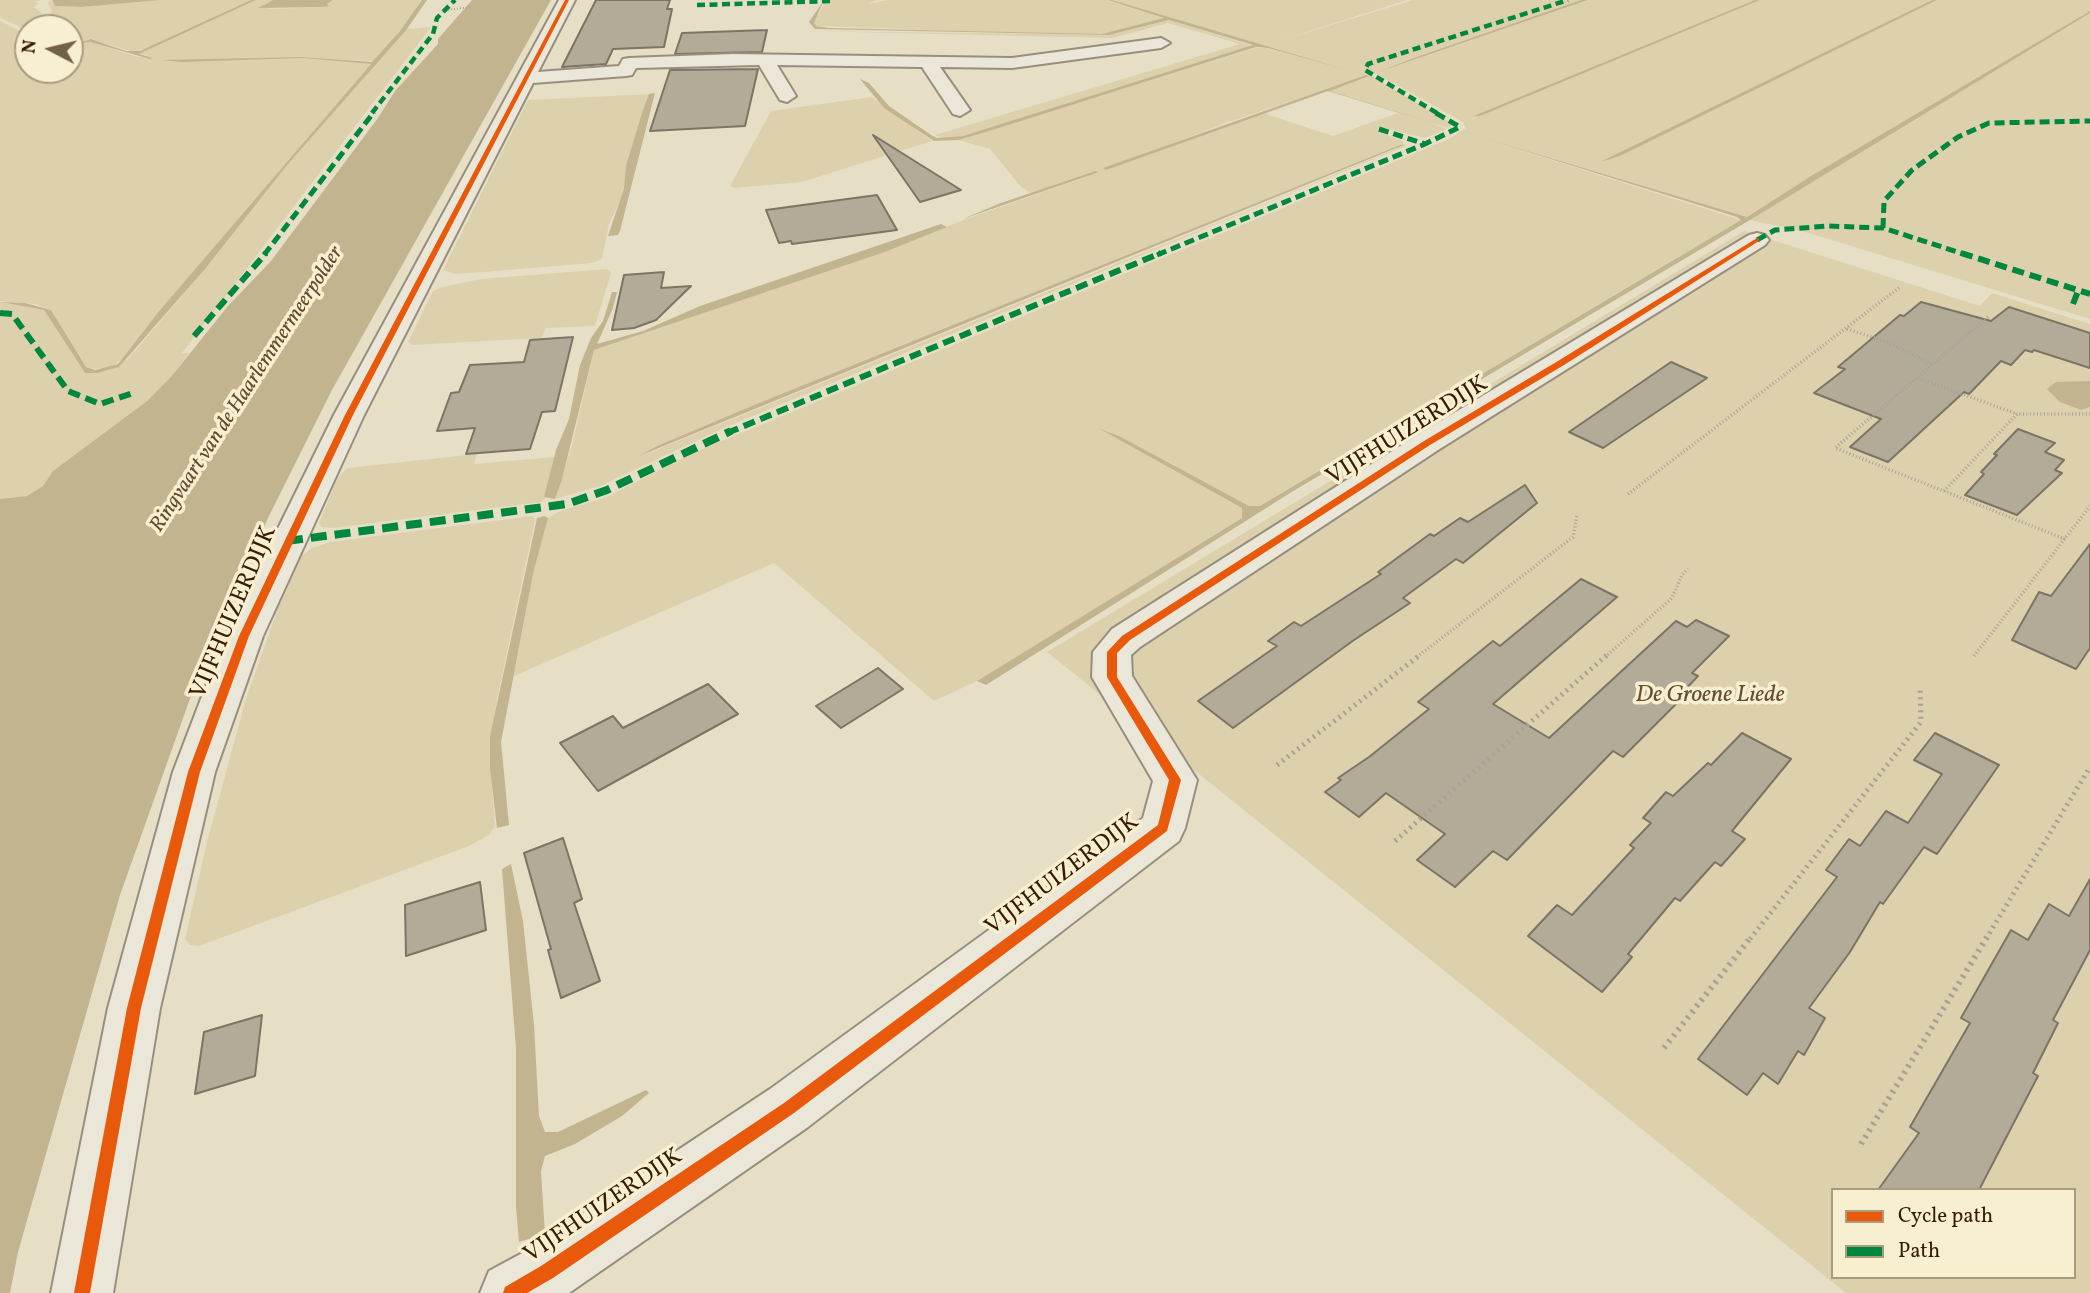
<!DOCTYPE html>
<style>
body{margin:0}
#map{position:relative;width:2090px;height:1293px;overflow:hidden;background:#e7dfc5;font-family:Vollkorn,serif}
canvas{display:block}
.legend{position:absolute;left:1831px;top:1188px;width:245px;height:91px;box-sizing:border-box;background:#f8efd0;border:2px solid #aa9b7f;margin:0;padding:9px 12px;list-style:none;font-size:21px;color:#361c05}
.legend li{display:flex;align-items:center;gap:14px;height:35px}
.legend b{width:35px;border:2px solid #aa9b7f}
.north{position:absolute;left:14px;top:14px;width:70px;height:70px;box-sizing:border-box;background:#f8efd0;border:2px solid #aa9b7f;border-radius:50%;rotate:277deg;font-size:19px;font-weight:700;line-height:28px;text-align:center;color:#361c05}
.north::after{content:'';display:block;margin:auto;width:24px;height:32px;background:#746048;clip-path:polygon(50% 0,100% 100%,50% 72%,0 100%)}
</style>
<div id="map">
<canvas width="2090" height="1293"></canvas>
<ul class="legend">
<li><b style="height:9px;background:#e8590c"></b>Cycle path</li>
<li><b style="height:9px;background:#00873e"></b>Path</li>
</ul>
<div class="north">N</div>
</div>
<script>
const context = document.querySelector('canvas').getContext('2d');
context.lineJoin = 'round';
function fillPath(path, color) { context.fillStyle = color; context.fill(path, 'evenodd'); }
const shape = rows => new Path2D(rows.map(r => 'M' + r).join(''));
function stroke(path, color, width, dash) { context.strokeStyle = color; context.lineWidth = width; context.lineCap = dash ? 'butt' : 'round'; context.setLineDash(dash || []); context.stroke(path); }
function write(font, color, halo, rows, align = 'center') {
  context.font = font + ' Vollkorn,serif'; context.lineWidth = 7; context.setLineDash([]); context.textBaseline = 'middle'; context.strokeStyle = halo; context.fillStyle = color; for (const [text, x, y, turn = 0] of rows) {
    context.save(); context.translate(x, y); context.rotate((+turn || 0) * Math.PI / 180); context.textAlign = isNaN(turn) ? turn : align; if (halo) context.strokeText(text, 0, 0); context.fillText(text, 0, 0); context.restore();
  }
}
const green = shape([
 [0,0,41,0,34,2,39,3,34,7,42,13,30,20,52,12,48,3,50,0,56,6,82,7,161,0,251,0,152,47,134,52,91,39,70,43,70,28,28,28,28,30,0,18],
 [256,0,273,0,264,4,266,8,273,9,323,7,333,0,422,0,409,21,373,61,347,60,371,64,160,310,122,359,111,367,89,369,80,360,51,310,35,304,0,301,0,21,28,35,28,70,70,70,70,45,90,42,138,57,149,56,139,54],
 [826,0,877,0,868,4,888,0,1108,0,1164,18,1107,34,1061,34,1109,35,1169,20,1253,46,993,128,963,136,943,138,935,135,1240,44,1168,23,1112,38,807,31,1053,34,816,26,814,23],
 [1112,0,1407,0,1279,41,1413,0,1581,0,1379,72,1588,0,1755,0,1471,117,1474,118,1760,0,1932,0,1602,163,1937,0,2090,0,2090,11,1811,176,1747,217,1467,133,1741,220,1260,506,1249,506,1121,437,1098,428,1242,508,1242,518,977,681,934,701,774,563,514,676,533,574,548,518,560,511,607,497,693,453,1449,139,1466,128,1463,122,1408,91,1373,72,1368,74,1453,124,1449,128,1429,122,1447,129,1425,138,1380,127,1377,131,1402,141,1406,146,726,427,600,486,555,499,572,445,594,350,885,252,966,219,1083,178,1094,171,1031,193,1021,187,990,149,958,140,1255,48,1267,48],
 [1353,81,1330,91,1398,113,1333,136,1263,113,1104,170,1228,122],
 [1400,145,1398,148,1281,197,641,456,657,446,754,405],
 [2090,13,2090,319,1802,231,1749,220],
 [431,27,182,353,189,353,172,377,147,401,53,471,43,486,27,496,0,499,0,302,44,310,85,373,110,370,128,359,205,269,288,164,406,29],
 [651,94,620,200,609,224,602,259,592,263,484,272,455,274,443,270,528,100],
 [872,97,932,141,802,182,734,188,730,186,771,111],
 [1744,231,1980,306,1992,293,2090,324,2090,1293,1846,1293,1047,652],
 [1833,1190,2074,1190,2074,1277,1833,1277],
 [607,269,611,273,595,326,546,328,542,338,412,345,408,342,433,291,442,287,481,279],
 [477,454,474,464,554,457,545,499,541,502,333,528,322,527,319,523,337,479,347,468],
 [533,516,535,520,497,699,490,759,495,826,489,835,469,846,199,946,190,945,185,939,206,846,245,702,278,608,301,556,312,548,330,542]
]);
const water = shape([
 [52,0,161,0,82,7,55,6],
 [251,0,256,0,139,54,153,58,150,59,90,42,70,45,91,39,126,51,140,51],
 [273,0,333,0,327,4,329,6,323,7,258,8],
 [422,0,427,0,407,29,288,164,205,269,119,367,97,373,85,373,44,310,0,302,25,303,51,310,86,367,95,370,118,364,160,310,371,64,303,58,181,62,161,60,301,57,372,62,400,31],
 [472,0,551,0,332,390,269,516,202,665,120,895,18,1252,10,1293,0,1293,0,499,27,496,43,486,53,471,147,401,171,377,228,306,271,261,378,118,395,91,438,44,438,39],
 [824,0,814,23,816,26,829,28,1102,34,1164,18,1108,0,1112,0,1347,70,1269,48,1256,47,989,131,958,140,934,141,884,108,860,79,869,83,889,106,931,135,937,138,963,136,1253,45,1169,20,1109,35,815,29,809,22],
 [1581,0,1588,0,1378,72,1414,58],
 [1755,0,1760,0,1480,116,1471,117],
 [1932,0,1937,0,1620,156,1600,162],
 [2090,11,2090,13,1755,217,1290,493,986,685,977,681,1242,518,1242,508,1098,428,1121,437,1249,506,1260,506,1741,220,1737,217,1467,133,1747,217,1811,176],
 [1366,75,1369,76,1330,91,1449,128,1328,91,1106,170,1103,168],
 [655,93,620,231,618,235,608,236,624,188,626,166,643,110,649,94],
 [1400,145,1404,145,639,456,657,446,754,405],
 [1095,171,1099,172,963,219,998,204],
 [941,224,947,227,885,252,594,350,562,479,555,499,544,497,556,450,569,419,580,365,591,338,603,321,612,292,617,292,613,308,597,344,643,331,700,306],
 [2090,381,2090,407,2081,410,2060,402,2047,389,2056,382],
 [544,516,548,518,533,574,501,742,509,825,497,828,490,768,490,736,537,518],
 [511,864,523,921,534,1025,539,1116,545,1132,558,1132,646,1090,649,1093,622,1116,575,1144,545,1156,541,1171,545,1234,519,1242,516,1207,516,1049,502,869]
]);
const building = shape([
 [596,0,670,0,667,9,672,9,664,47,613,49,606,64,562,67,596,0],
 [767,30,762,52,675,54,682,33,767,30],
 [758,69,745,126,650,131,670,70,758,69],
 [873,135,961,190,920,202,873,135],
 [877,195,897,230,792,244,791,241,779,243,766,210,877,195],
 [664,272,661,288,691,286,656,320,634,328,612,330,624,275,664,272],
 [1921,302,1991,321,2009,307,2090,333,2090,368,2034,350,2032,352,2025,350,2011,365,2001,361,1969,394,1964,392,1888,462,1850,447,1881,419,1814,393,1845,369,1838,367,1900,315,1904,316,1921,302],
 [573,337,555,411,542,412,530,449,466,454,475,428,437,431,451,393,459,392,470,365,524,362,530,340,573,337],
 [1671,362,1707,378,1603,448,1569,432,1671,362],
 [2018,429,2055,443,2045,452,2064,460,2055,470,2062,473,2017,515,1965,495,1984,474,1981,472,1997,455,1994,454,2018,429],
 [1525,485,1537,503,1463,563,1456,559,1403,598,1410,603,1354,640,1233,728,1198,701,1277,646,1268,641,1294,622,1301,626,1381,574,1378,572,1430,534,1434,536,1460,518,1468,522,1525,485],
 [2090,544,2090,648,2076,669,2012,640,2039,592,2051,596,2090,544],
 [1581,579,1617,597,1493,704,1549,738,1676,621,1687,627,1696,620,1729,636,1692,673,1698,676,1682,693,1685,695,1623,757,1613,751,1507,860,1493,851,1455,887,1417,860,1445,834,1386,793,1359,817,1325,792,1341,780,1338,778,1369,757,1429,709,1418,702,1493,641,1500,646,1581,579],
 [878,668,903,689,841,728,816,706,878,668],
 [708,684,738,714,598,791,560,743,613,716,623,728,708,684],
 [1742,733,1791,759,1732,831,1745,839,1721,866,1715,862,1680,901,1675,898,1628,954,1632,957,1602,992,1528,936,1557,905,1572,915,1634,848,1630,845,1651,823,1643,818,1666,792,1673,796,1708,763,1711,765,1742,733],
 [1935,733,1999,765,1937,854,1924,847,1883,904,1880,902,1850,952,1809,1008,1825,1018,1804,1055,1798,1051,1778,1084,1763,1073,1747,1095,1698,1059,1837,877,1826,870,1849,839,1860,846,1886,811,1908,823,1942,774,1914,760,1935,733],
 [563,838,582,899,574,903,600,981,561,998,548,950,551,949,524,853,563,838],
 [2090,879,2090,950,2053,1020,2058,1023,2033,1073,2038,1076,1979,1190,1878,1190,1919,1133,1910,1127,1970,1023,1961,1018,2011,930,2028,940,2049,904,2069,916,2090,879],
 [480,882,486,930,406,956,405,905,480,882],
 [262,1015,255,1076,195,1094,204,1032,262,1015]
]);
const pathFar3 = shape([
 [445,10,472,7]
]);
const pathFar2 = shape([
 [1988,317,1835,448,2065,539],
 [1847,329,1887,342,1933,365],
 [1918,378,2017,414],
 [1944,491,2017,414,2090,414],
 [1628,494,1900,287],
 [1974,656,2090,506],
 [1417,657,1573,537,1577,515],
 [1605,657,1672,598,1682,575,1688,569]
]);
const pathFar1 = shape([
 [1277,765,1420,655],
 [1395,841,1607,655],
 [1750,939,1921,722,1920,687],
 [1986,939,2090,767]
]);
const path = shape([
 [1664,1048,1751,937],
 [1861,1144,1987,937]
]);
const minor = shape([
 [559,0,575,0,538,72,619,66,623,59,629,58,733,54,1012,58,1161,38,1170,43,1161,48,1012,68,940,67,970,110,960,116,953,114,922,67,777,65,796,96,787,102,780,100,759,65,636,68,632,75,626,76,533,83,364,415,263,636,215,772,160,1008,113,1293,51,1293,108,1008,173,772,225,636,334,415,559,0],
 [1757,233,1765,235,1769,240,1765,245,1438,450,1140,647,1131,655,1132,676,1197,780,1185,828,1179,841,808,1127,569,1293,480,1293,489,1271,526,1251,770,1089,1143,818,1153,781,1092,677,1093,652,1112,629,1416,436,1749,235,1757,233]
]);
const quietFar3 = shape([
 [697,5,834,1],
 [372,113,433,34,437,18,455,0],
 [1437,113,1365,70,1368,64,1568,0]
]);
const quietFar2 = shape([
 [1379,129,1425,144,1460,127,1434,112],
 [1883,228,1884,201,1912,170,1958,137,1989,123,2090,121],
 [1757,240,1775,230,1828,226,1883,228,1967,255],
 [264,255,374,112],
 [1157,255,1425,144]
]);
const quietFar1 = shape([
 [1961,253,2090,294],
 [2073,304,2078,291],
 [0,313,12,314,68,391,100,404,133,393],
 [194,336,266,253],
 [727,433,1161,253]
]);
const quiet = shape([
 [287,541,567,504,607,490,731,431]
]);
const cycleway = shape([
 [565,0,569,0,353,415,249,636,200,772,141,1008,90,1293,74,1293,127,1008,188,772,239,636,345,415,565,0],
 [1757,238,1759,239,1759,241,1564,365,1430,445,1130,640,1117,653,1117,677,1181,780,1167,831,794,1113,553,1278,527,1293,503,1293,505,1287,541,1266,784,1103,1158,825,1169,780,1107,677,1107,652,1122,636,1424,441,1558,361,1757,238]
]);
const farWaternames = [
 ["Ringvaart van de Haarlemmermeerpolder",248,390,-57]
];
const streetNames = [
 ["VIJFHUIZERDIJK",1408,432,-32],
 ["VIJFHUIZERDIJK",235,613,-67],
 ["VIJFHUIZERDIJK",1063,876,-37],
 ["VIJFHUIZERDIJK",604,1207,-34]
];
const parkNames = [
 ["De Groene Liede",1710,697]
];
fillPath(green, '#ddd0ad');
fillPath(water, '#c3b490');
fillPath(building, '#b2ab98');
stroke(building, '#7d7464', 2);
stroke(minor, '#978f7e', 4);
stroke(pathFar3, '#a7a295', 2, [1, 2]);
stroke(pathFar2, '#a7a295', 3.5, [1, 2.5]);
stroke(pathFar1, '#a7a295', 5, [2, 4.5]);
stroke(path, '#a7a295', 6, [2.5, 5]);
fillPath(minor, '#eae7d9');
stroke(quietFar3, '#00873e', 4.5, [8, 4.5]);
stroke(quietFar2, '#00873e', 5, [10, 5]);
stroke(quietFar1, '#00873e', 6, [12, 6]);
stroke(quiet, '#00873e', 8, [16, 8]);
fillPath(cycleway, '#e8590c');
write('italic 21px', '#624b2e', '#f8efd0', farWaternames);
write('24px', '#361c05', '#f8efd0', streetNames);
write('italic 24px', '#664e31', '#f8efd0', parkNames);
</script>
